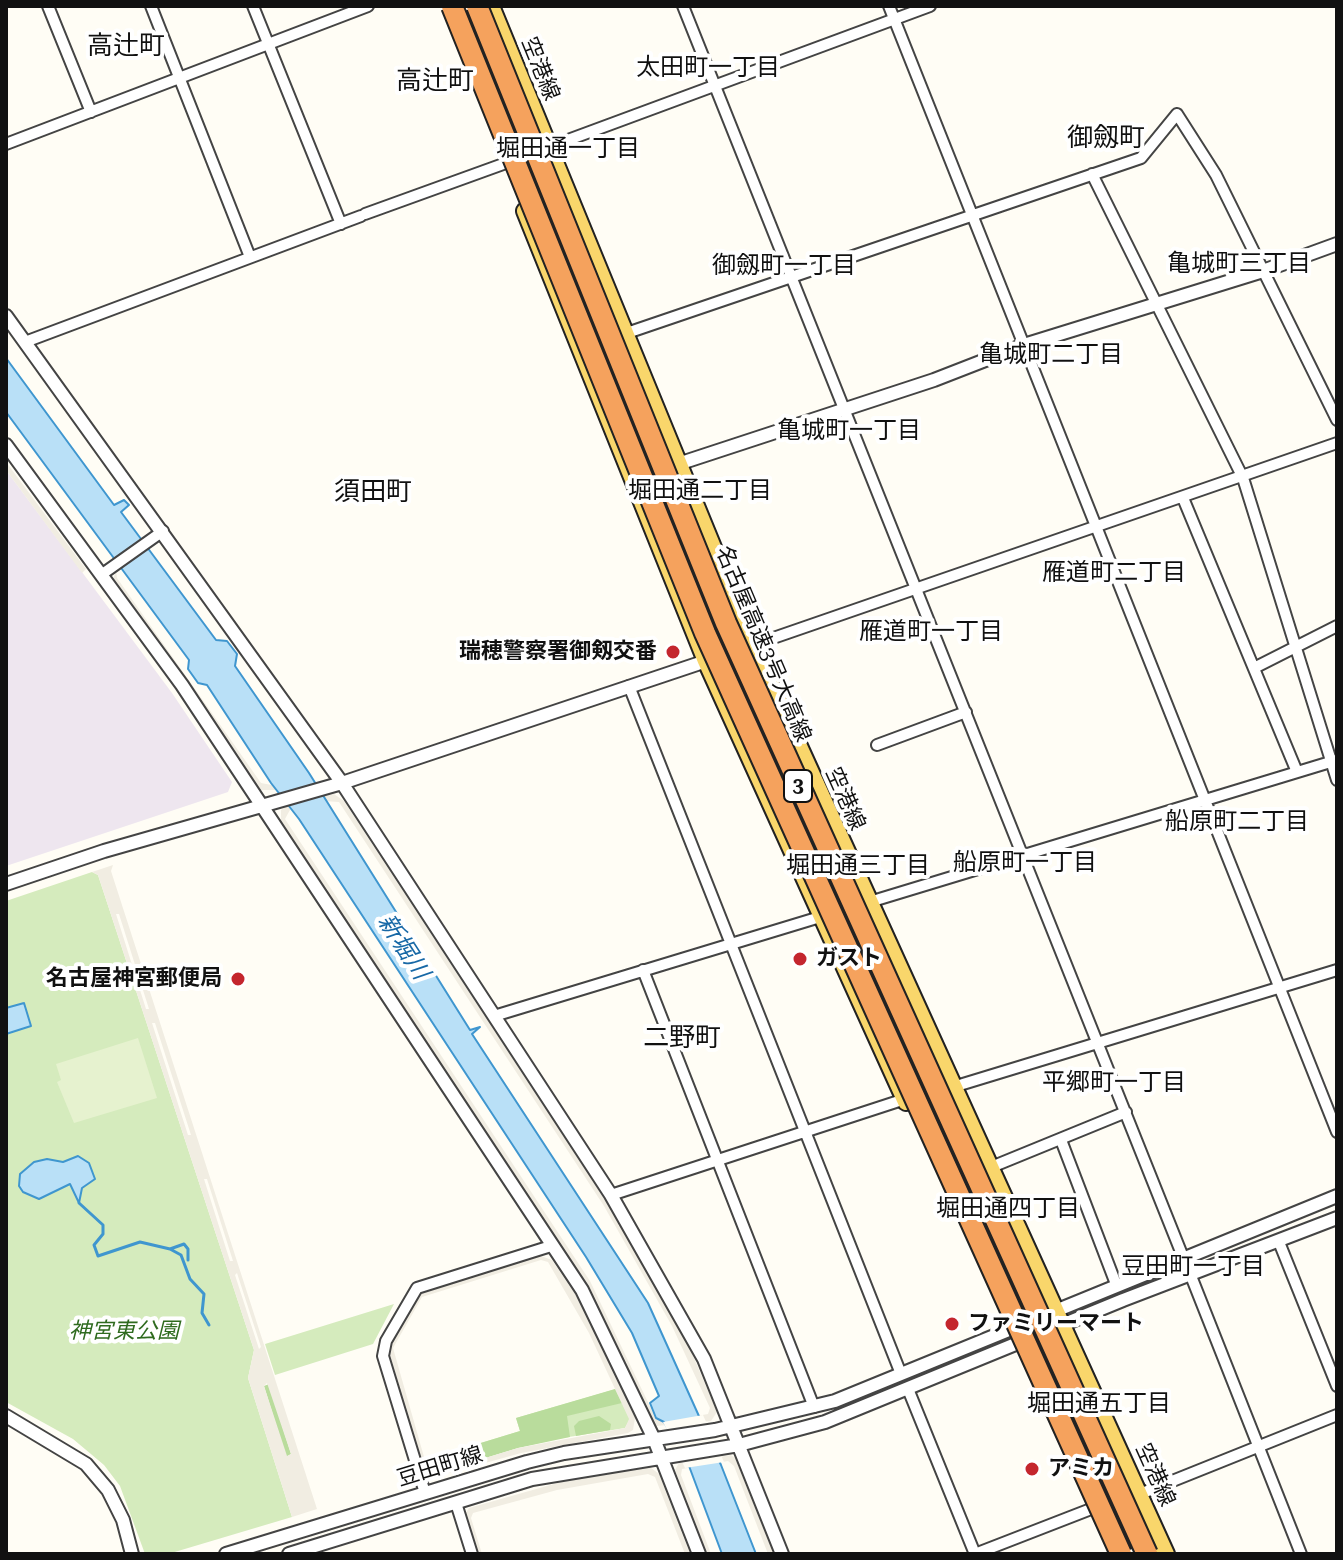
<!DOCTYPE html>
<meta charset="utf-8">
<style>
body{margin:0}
#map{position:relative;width:1343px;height:1560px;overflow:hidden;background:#fffdf5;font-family:"Roboto Serif",serif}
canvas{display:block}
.frame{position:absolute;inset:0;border:8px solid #111;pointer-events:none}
</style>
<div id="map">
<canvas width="1343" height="1560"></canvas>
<div class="frame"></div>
</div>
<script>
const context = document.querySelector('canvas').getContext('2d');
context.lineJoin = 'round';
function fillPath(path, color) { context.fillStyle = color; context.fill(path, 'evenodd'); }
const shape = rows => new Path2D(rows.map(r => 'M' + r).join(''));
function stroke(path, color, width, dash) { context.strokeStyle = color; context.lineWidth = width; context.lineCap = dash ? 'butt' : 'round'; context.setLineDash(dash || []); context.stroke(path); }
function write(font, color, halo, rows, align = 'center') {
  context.font = font + ' "Roboto Serif","Noto Sans JP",serif'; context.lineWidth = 8; context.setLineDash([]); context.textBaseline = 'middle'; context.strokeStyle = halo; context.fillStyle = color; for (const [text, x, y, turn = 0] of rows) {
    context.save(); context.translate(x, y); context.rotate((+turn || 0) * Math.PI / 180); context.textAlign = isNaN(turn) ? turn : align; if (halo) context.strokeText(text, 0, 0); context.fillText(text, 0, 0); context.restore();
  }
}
const industrial = shape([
 [6,470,172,693,232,782,228,792,6,866]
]);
const green = shape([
 [92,872,98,875,254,1350,248,1378,292,1517,168,1554,145,1554,120,1486,104,1465,73,1439,6,1402,6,901],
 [394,1304,373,1344,275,1375,265,1344],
 [616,1389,630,1419,625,1428,425,1460,520,1431,516,1418]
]);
const forest = shape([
 [269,1384,291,1454,286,1457,264,1386],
 [615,1389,622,1403,567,1416,570,1437,518,1448,433,1474,428,1471,425,1460,520,1431,516,1418],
 [599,1416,611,1424,610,1430,576,1436,574,1426,579,1421]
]);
const pitch = shape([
 [138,1038,157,1098,74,1123,57,1082,61,1080,56,1064]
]);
const plaza = shape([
 [6,462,86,569,82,573,6,470],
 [116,570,117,578,261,783,277,786,279,790,260,790,188,681,113,580],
 [334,794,344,801,619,1221,688,1344,717,1412,711,1421,656,1426,587,1285,281,822,281,810,289,804,291,808,285,819,590,1281,656,1419,663,1422,708,1414,710,1408,672,1326,604,1206,339,802,323,801,321,797],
 [113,865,111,871,317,1509,292,1517,248,1378,254,1350,98,875,92,872],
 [116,914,119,914,149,1009,146,1009],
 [152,1023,155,1023,191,1135,188,1135],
 [204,1179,207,1179,233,1261,230,1261],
 [237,1273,261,1347,259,1349,235,1275],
 [267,1383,291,1454,287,1456,264,1386],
 [538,1255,552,1260,575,1294,635,1418,633,1430,628,1433,521,1453,428,1479,388,1356,390,1343,419,1293],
 [541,1260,548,1262,589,1333,629,1419,625,1428,518,1448,433,1474,428,1471,393,1348,422,1297],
 [731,1455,735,1458,774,1554,768,1554,734,1466,728,1461,682,1469,681,1475,711,1554,706,1554,675,1470,679,1463],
 [650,1467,659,1474,690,1554,685,1554,655,1477,648,1474,557,1490,473,1513,471,1518,482,1554,477,1554,465,1514,469,1508,561,1482]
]);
const water = shape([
 [6,358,114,505,124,500,129,505,121,512,216,640,227,641,237,654,235,666,309,773,470,1030,480,1027,472,1034,648,1303,721,1465,756,1554,722,1554,689,1466,664,1422,656,1418,650,1403,659,1396,632,1333,586,1257,299,819,271,783,207,685,198,683,188,669,189,660,6,412,6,358],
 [24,1003,31,1026,6,1034,6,1008,24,1003],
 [78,1156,89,1163,95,1179,82,1188,79,1203,70,1184,39,1199,23,1192,19,1186,20,1174,34,1162,47,1159,63,1162,78,1156]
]);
const pier = shape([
 [703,1415,724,1462,685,1468,663,1422]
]);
const stream = shape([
 [79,1203,103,1225,103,1234,94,1245,98,1256,140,1242,170,1249,181,1255,190,1279,204,1294,202,1313,209,1325],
 [170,1249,184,1244,188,1249,188,1260]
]);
const minor = shape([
 [48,6,91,112],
 [151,6,250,257],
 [253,6,341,224],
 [683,6,1183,1257],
 [889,6,1337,1132],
 [6,144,368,6],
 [549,147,930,6],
 [1092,174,1243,478,1337,780],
 [365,214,506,163],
 [624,334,1141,158,1177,114,1216,175,1337,420],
 [25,342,361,216],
 [1183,498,1297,772],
 [101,575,163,531],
 [753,645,1337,443],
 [1254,668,1337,626],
 [629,686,901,1374],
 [877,745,966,712],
 [643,970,814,1407],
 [494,1016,1337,760],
 [953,1087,1337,970],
 [1061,1140,1116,1284],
 [989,1168,1126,1112],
 [611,1195,905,1099],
 [1279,1242,1337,1386],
 [1191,1276,1301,1554],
 [908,1389,975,1554,1091,1509],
 [425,1493,383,1356,386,1341,417,1288,551,1246],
 [1140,1494,1337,1415],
 [456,1503,472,1554]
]);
const tertiary = shape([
 [6,316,342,783,611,1195,704,1359,782,1554],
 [6,445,182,685,582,1290,654,1439,699,1554],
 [678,464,934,380,1024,345,1263,271,1337,244],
 [6,884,104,851,342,783,742,649],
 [6,1416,86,1464,108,1490,123,1520,132,1554],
 [226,1554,527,1462,564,1453,715,1430,835,1401,1337,1196],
 [289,1554,532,1479,739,1445,825,1422,1123,1300,1337,1218]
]);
const primary = shape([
 [491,6,753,645,1166,1554],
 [525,211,706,661,906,1102]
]);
const motorwayBridge = shape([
 [452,6,705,633,1121,1554],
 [477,6,726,623,1147,1554]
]);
const markers = [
 [673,652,8,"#c4262e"],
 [800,959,8,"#c4262e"],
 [238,979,8,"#c4262e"],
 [952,1324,8,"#c4262e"],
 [1032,1469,8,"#c4262e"]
];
const shields = [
 [798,786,28]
];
const shieldNames = [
 ["3",798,786]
];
const streetNames = [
 ["空港線",540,69,68],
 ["名古屋高速3号大高線",763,644,67],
 ["空港線",845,799,66],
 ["豆田町線",440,1467,-17],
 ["空港線",1155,1475,66]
];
const poiNames = [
 ["瑞穂警察署御剱交番",657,652,"right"],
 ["ガスト",816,959],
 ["名古屋神宮郵便局",222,979,"right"],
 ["ファミリーマート",968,1324],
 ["アミカ",1048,1469]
];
const parkNames = [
 ["神宮東公園",124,1332]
];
const neighbourhoodNames = [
 ["太田町一丁目",708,68],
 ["堀田通一丁目",568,149],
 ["亀城町三丁目",1239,264],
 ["御劔町一丁目",784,266],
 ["亀城町二丁目",1051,355],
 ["亀城町一丁目",849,431],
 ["堀田通二丁目",700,491],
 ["雁道町二丁目",1114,573],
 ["雁道町一丁目",931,632],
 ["船原町二丁目",1237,822],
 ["船原町一丁目",1025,863],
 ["堀田通三丁目",858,866],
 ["平郷町一丁目",1114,1083],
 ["堀田通四丁目",1008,1209],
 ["豆田町一丁目",1193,1267],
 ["堀田通五丁目",1099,1404]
];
const waterNames = [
 ["新堀川",403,947,57]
];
const quarterNames = [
 ["高辻町",126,46],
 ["高辻町",435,81],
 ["御劔町",1106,138],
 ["須田町",373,492],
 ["二野町",682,1038]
];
fillPath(industrial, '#eee6ef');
fillPath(green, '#d5ebbd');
fillPath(forest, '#b9dc9c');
fillPath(pitch, '#e6f2cf');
fillPath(plaza, '#f1ede2');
fillPath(water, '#b9e0f7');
stroke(water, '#3f96cf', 2);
fillPath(pier, '#fffdf5');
stroke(stream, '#3f96cf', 3);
stroke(minor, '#444', 14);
stroke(tertiary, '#444', 16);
stroke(primary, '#222', 20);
stroke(minor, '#fff', 10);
stroke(tertiary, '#fff', 12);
stroke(primary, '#f9d66b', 16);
stroke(motorwayBridge, '#222', 24, []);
stroke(motorwayBridge, '#f5a25d', 20);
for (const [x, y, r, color] of markers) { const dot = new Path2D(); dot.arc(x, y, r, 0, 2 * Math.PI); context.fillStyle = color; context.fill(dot); stroke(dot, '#fff', 3); }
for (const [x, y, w] of shields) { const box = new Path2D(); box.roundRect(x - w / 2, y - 16, w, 32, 6); context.fillStyle = '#fff'; context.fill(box); stroke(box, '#111', 2); }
write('bold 20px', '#111', null, shieldNames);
write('22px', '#111', '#fff', streetNames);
write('bold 22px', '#111', '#fff', poiNames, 'left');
write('italic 22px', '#2f6b1f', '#fff', parkNames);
write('24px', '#111', '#fff', neighbourhoodNames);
write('italic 24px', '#1768a6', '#fff', waterNames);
write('26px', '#111', '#fff', quarterNames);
</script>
